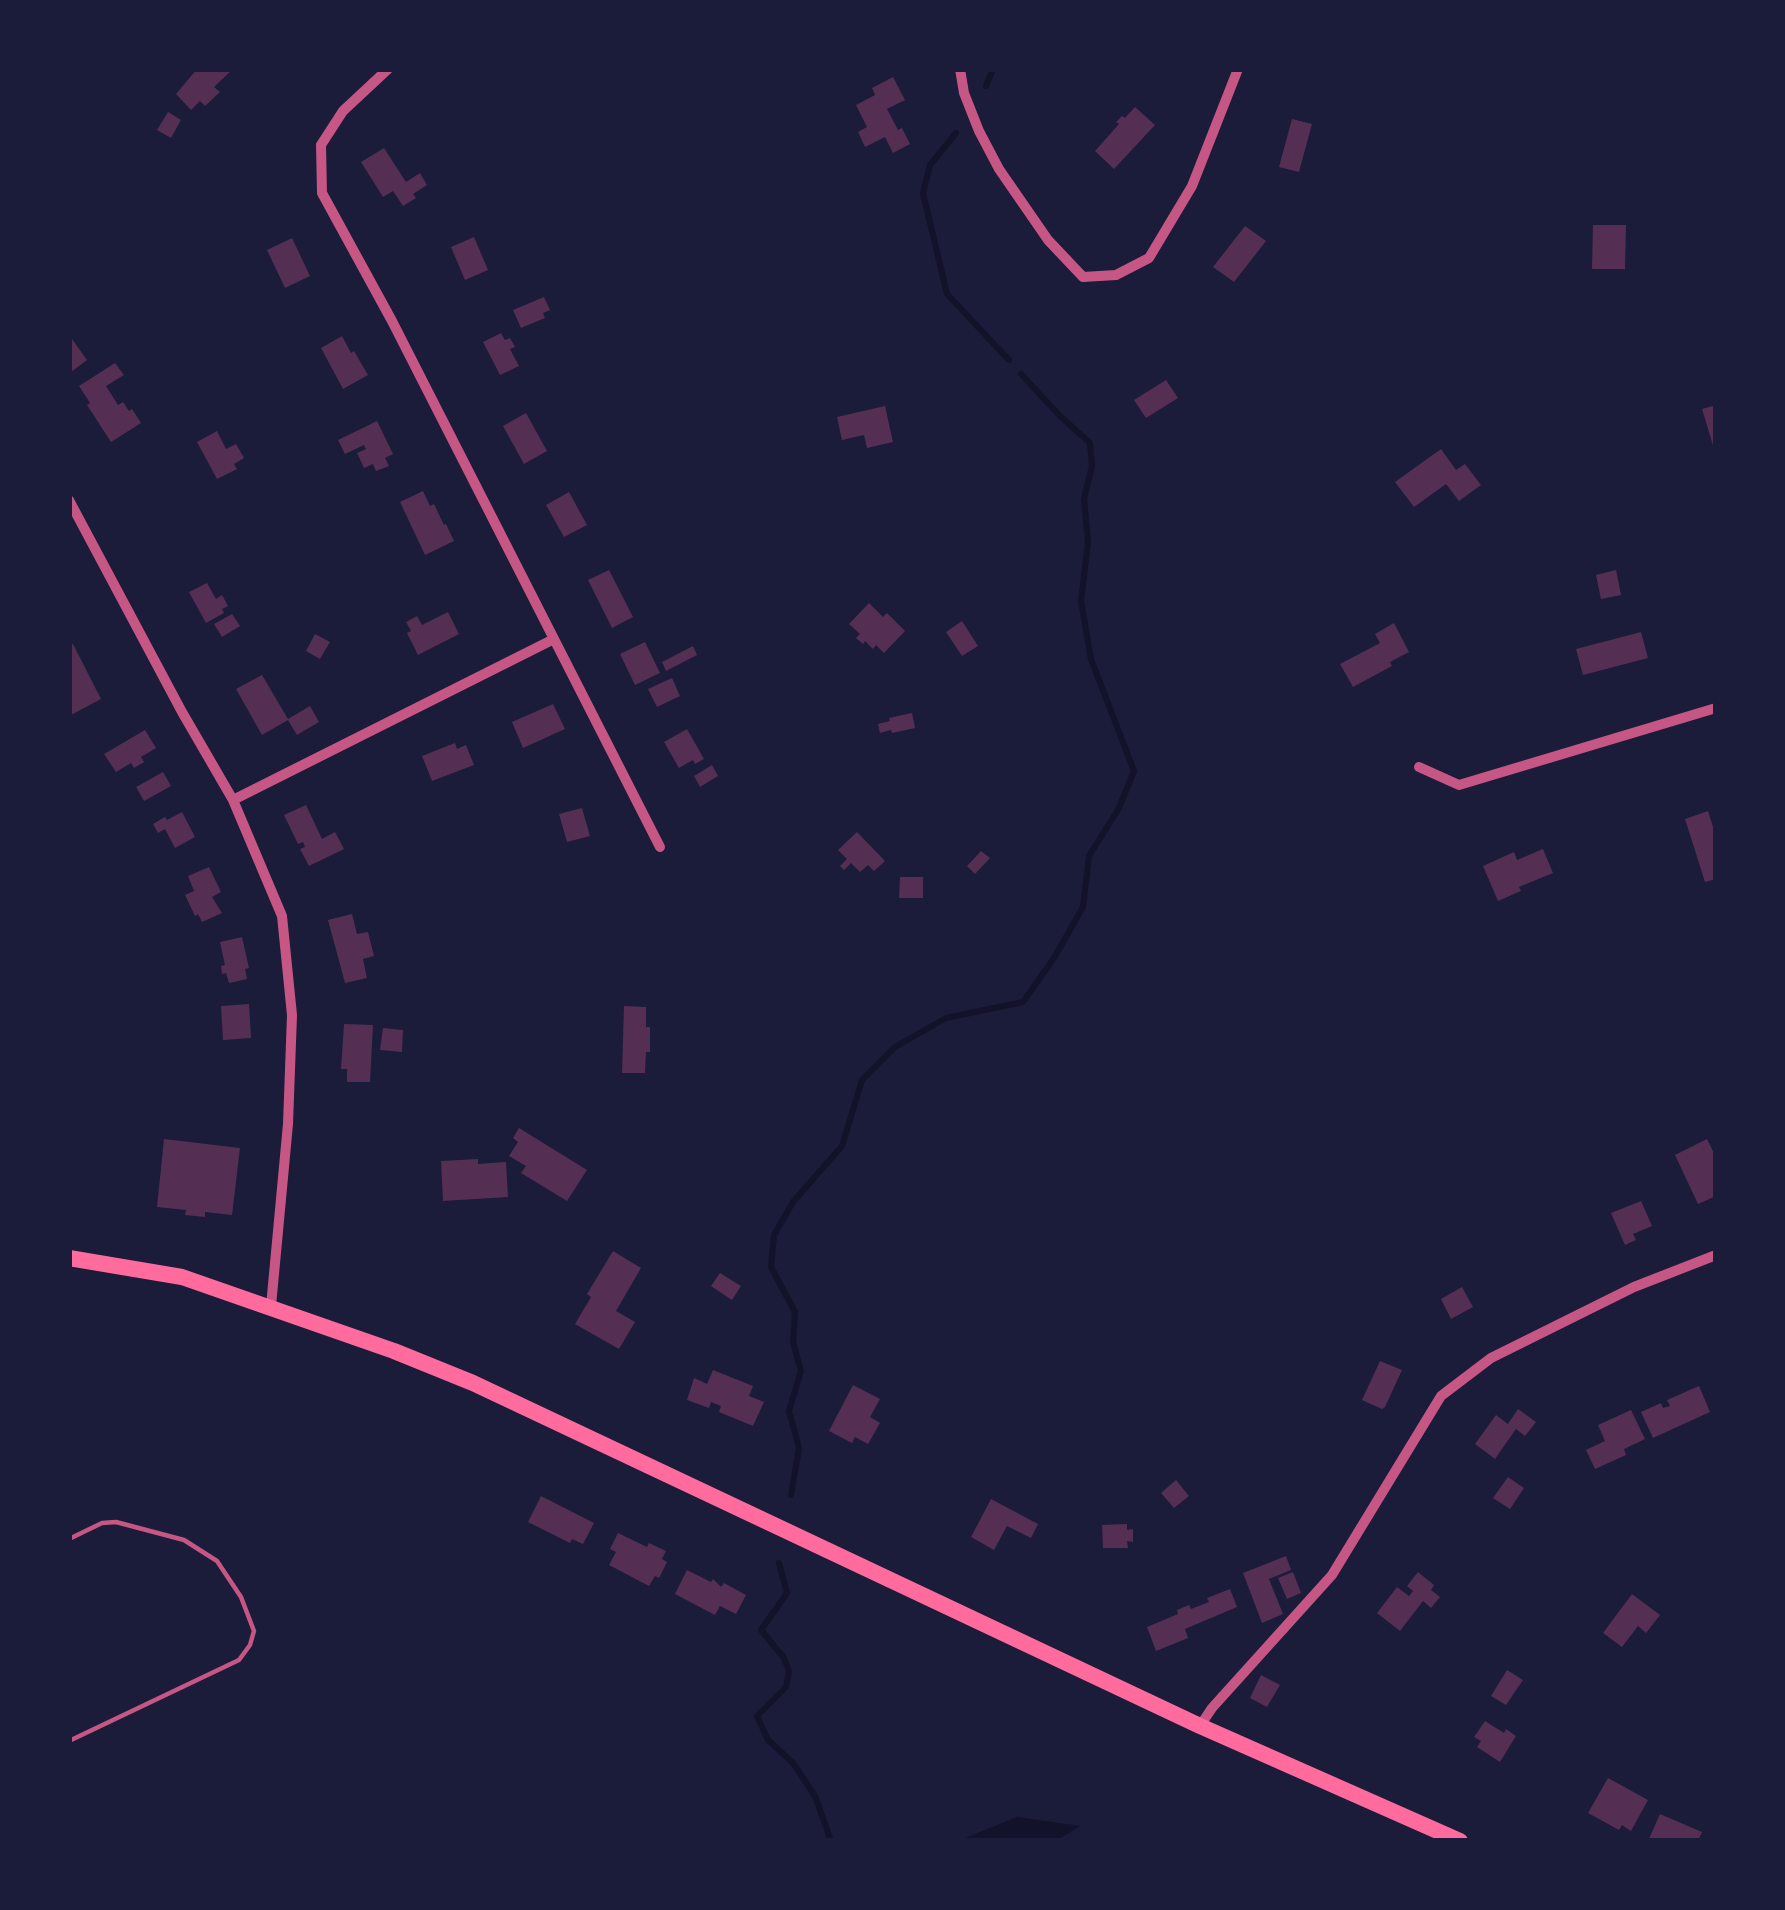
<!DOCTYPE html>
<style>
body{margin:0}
#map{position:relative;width:1785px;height:1910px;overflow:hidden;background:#1b1b3a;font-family:"Golos Text",sans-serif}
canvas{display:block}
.frame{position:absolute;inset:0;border:72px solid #1b1b3a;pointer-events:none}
</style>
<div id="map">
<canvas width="1785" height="1910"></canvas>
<div class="frame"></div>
</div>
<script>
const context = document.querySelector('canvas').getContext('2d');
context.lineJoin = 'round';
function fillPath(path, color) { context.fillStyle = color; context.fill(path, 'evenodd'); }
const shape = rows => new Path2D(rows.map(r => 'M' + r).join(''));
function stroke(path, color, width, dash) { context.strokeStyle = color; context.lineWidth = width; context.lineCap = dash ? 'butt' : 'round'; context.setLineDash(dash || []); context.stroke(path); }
const water = shape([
 [1017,1817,1080,1826,1056,1841,958,1841]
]);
const stream = shape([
 [986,86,993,69],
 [956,133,930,165,923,193,947,294,1009,360],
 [791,1495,799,1448,789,1411,801,1371,793,1342,795,1312,771,1267,774,1235,793,1202,842,1146,862,1080,895,1047,946,1018,1023,1002,1054,958,1083,907,1089,856,1119,808,1134,771,1091,659,1081,601,1088,542,1084,499,1092,466,1090,443,1060,416,1021,374],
 [779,1563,787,1593,761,1630,784,1658,789,1671,786,1687,757,1716,768,1740,793,1763,815,1796,831,1841]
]);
const building = shape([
 [197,69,233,69,214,87,220,92,205,106,200,101,191,110,176,94],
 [893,77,905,100,887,109,898,130,902,128,910,144,893,153,885,137,865,147,858,132,867,127,856,105,875,95,872,88],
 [1135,107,1155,125,1114,169,1095,151,1119,124,1116,122,1122,116,1125,118],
 [168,112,181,120,171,138,157,130],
 [1292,119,1312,124,1299,172,1279,167],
 [384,148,406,182,420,173,427,185,413,194,416,198,403,206,393,191,383,197,361,162],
 [1593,225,1626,225,1625,269,1592,269],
 [1245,226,1266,241,1234,282,1213,267],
 [474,237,488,270,465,280,451,247],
 [292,238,310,276,285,288,267,250],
 [544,297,550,310,543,313,545,318,521,328,513,310],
 [501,333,505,340,510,338,515,347,510,349,519,366,500,375,483,342],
 [342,336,351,353,354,351,368,375,343,389,321,348],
 [72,339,87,360,71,372,69,342],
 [115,363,124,375,106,386,118,405,123,402,129,411,132,409,141,423,111,442,87,405,90,403,79,386],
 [1166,380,1178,398,1146,418,1134,400],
 [1716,405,1716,451,1715,452,1702,409],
 [885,406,893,442,867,448,864,435,842,440,837,417],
 [526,413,547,451,524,464,503,426],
 [377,421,393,454,385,458,389,466,376,471,373,464,364,468,357,453,366,449,364,445,345,454,338,440],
 [217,431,226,449,236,444,244,458,234,464,237,469,217,479,197,442],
 [1441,449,1456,470,1465,464,1481,485,1459,501,1446,484,1414,507,1395,482],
 [423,491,430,506,434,504,444,525,446,524,454,541,425,555,400,502],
 [569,492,587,525,564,537,546,505],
 [609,570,633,617,612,628,588,580],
 [1616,570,1621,595,1601,599,1596,575],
 [207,583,216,599,222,595,228,606,222,609,224,613,206,623,189,592],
 [869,603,883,617,887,613,905,631,884,653,876,645,873,649,865,641,863,644,856,638,860,634,849,624],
 [448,612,459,634,418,655,407,633,411,631,406,622,417,616,422,625],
 [232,614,240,626,222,637,214,624],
 [962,621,978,646,962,656,946,632],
 [1394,623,1409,652,1390,662,1392,666,1353,687,1340,664,1380,643,1375,634],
 [1641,632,1648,658,1583,675,1576,649],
 [315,634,330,642,320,659,306,651],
 [645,642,660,673,635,685,620,654],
 [73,644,101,699,71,715,69,646],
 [693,646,697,655,666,671,662,662],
 [262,675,288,719,310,706,319,722,297,735,288,720,262,735,236,689],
 [672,678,680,696,657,707,648,689],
 [553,704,565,729,523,748,512,722],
 [912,713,915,728,892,733,891,730,880,733,878,724,890,721,889,718],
 [687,729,704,759,695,764,693,760,679,768,664,742],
 [145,730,156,748,141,757,144,762,134,768,131,763,116,772,104,754],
 [455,743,457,749,466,745,474,765,432,781,422,756],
 [712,765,718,776,700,787,694,776],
 [163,772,171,786,144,801,136,787],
 [306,805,322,839,335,832,344,849,309,866,300,849,305,847,303,842,298,844,284,815],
 [582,808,590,836,567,842,559,814],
 [1708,811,1716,836,1716,879,1705,882,1685,819],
 [182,812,195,837,175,848,165,829,158,833,153,824,165,817,167,820],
 [857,832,885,861,874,871,868,865,860,872,851,863,844,870,840,866,847,859,838,850],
 [1543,849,1553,873,1519,887,1521,891,1498,901,1483,866,1514,852,1517,860],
 [981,851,990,858,975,874,967,866],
 [209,867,221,892,212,897,222,913,202,922,198,914,195,916,185,895,194,891,188,876],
 [900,877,923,877,923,898,899,898],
 [352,914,357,934,368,932,374,956,363,959,367,978,345,983,328,920],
 [242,937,249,968,245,969,247,979,229,983,226,973,222,974,221,966,225,965,220,942],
 [249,1004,251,1038,223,1040,221,1006],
 [624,1006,646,1007,646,1027,650,1027,650,1052,646,1052,645,1073,622,1073],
 [344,1024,373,1025,370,1082,347,1082,347,1069,341,1069],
 [383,1028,403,1030,402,1052,380,1050],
 [519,1128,587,1170,567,1201,521,1173,526,1166,509,1156,518,1142,513,1138],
 [164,1139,240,1148,232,1215,205,1212,205,1217,185,1215,186,1210,157,1207],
 [1707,1139,1713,1151,1716,1149,1716,1196,1698,1204,1675,1155],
 [478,1159,478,1164,506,1162,508,1197,443,1201,441,1161],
 [1641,1201,1652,1226,1633,1234,1636,1240,1625,1245,1611,1213],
 [613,1251,641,1268,616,1311,635,1322,619,1349,575,1324,591,1297,587,1294],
 [720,1273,741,1286,732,1300,711,1286],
 [1462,1287,1473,1307,1451,1319,1441,1299],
 [1380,1361,1402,1370,1385,1407,1382,1409,1362,1400],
 [713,1370,753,1386,749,1396,764,1402,753,1426,719,1412,721,1406,711,1402,709,1408,687,1400,694,1378,707,1384],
 [853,1385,880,1399,870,1417,880,1423,868,1444,855,1437,852,1443,829,1431],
 [1699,1386,1710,1412,1653,1438,1641,1412,1661,1403,1663,1408,1670,1406,1667,1400],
 [1518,1409,1536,1422,1525,1436,1516,1429,1495,1459,1475,1444,1496,1415,1508,1424],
 [1631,1410,1645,1439,1624,1449,1626,1455,1595,1469,1586,1450,1605,1441,1598,1425],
 [1508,1477,1524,1488,1510,1509,1493,1498],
 [1176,1480,1189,1496,1174,1508,1161,1493],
 [541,1496,594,1523,583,1544,572,1539,570,1543,528,1522],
 [991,1499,1038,1524,1031,1538,1007,1526,994,1550,971,1537],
 [1127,1524,1127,1530,1133,1529,1133,1542,1127,1541,1128,1548,1103,1548,1102,1525],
 [618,1533,647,1547,649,1543,666,1551,662,1559,667,1562,659,1578,655,1576,649,1586,609,1565,616,1552,610,1549],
 [1286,1556,1291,1570,1269,1579,1283,1614,1262,1623,1243,1573],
 [687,1570,711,1582,713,1579,721,1587,724,1583,746,1595,736,1614,720,1606,715,1615,675,1594],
 [1293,1572,1301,1593,1287,1599,1278,1578],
 [1418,1572,1434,1585,1431,1590,1440,1597,1431,1608,1423,1601,1400,1631,1377,1613,1397,1587,1409,1596,1413,1591,1407,1586],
 [1230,1589,1237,1607,1185,1629,1188,1638,1156,1651,1147,1627,1178,1614,1177,1610,1189,1605,1191,1609,1209,1602,1207,1598],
 [1632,1594,1660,1615,1646,1633,1638,1626,1622,1647,1603,1633],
 [1507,1670,1523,1680,1506,1705,1491,1696],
 [1261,1675,1280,1685,1267,1707,1250,1698],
 [1485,1721,1504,1733,1506,1729,1516,1736,1500,1762,1477,1747,1481,1741,1474,1737],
 [1608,1778,1648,1800,1631,1831,1622,1825,1619,1830,1588,1813],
 [1660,1814,1702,1832,1698,1841,1648,1841]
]);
const service = shape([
 [69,1539,102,1523,116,1522,184,1540,217,1561,241,1597,254,1631,250,1645,239,1660,69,1741]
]);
const minor = shape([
 [388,69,343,111,321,145,322,193,392,321,660,847],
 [960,69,964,93,979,131,999,169,1048,240,1083,277,1116,275,1149,258,1192,186,1238,69],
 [69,500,182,712,233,800,282,916,292,1015,288,1124,271,1306],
 [1419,767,1459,785,1716,708],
 [233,800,554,639],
 [1200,1726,1212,1708,1332,1575,1441,1396,1491,1358,1634,1287,1716,1255]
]);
const primary = shape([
 [69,1258,182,1277,394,1351,473,1383,1200,1726,1460,1841]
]);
fillPath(water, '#12122b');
stroke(stream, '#12122b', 6);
fillPath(building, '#542f53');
stroke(service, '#c65784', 4.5);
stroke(minor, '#c65784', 10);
stroke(primary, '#ff6b9d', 16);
</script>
